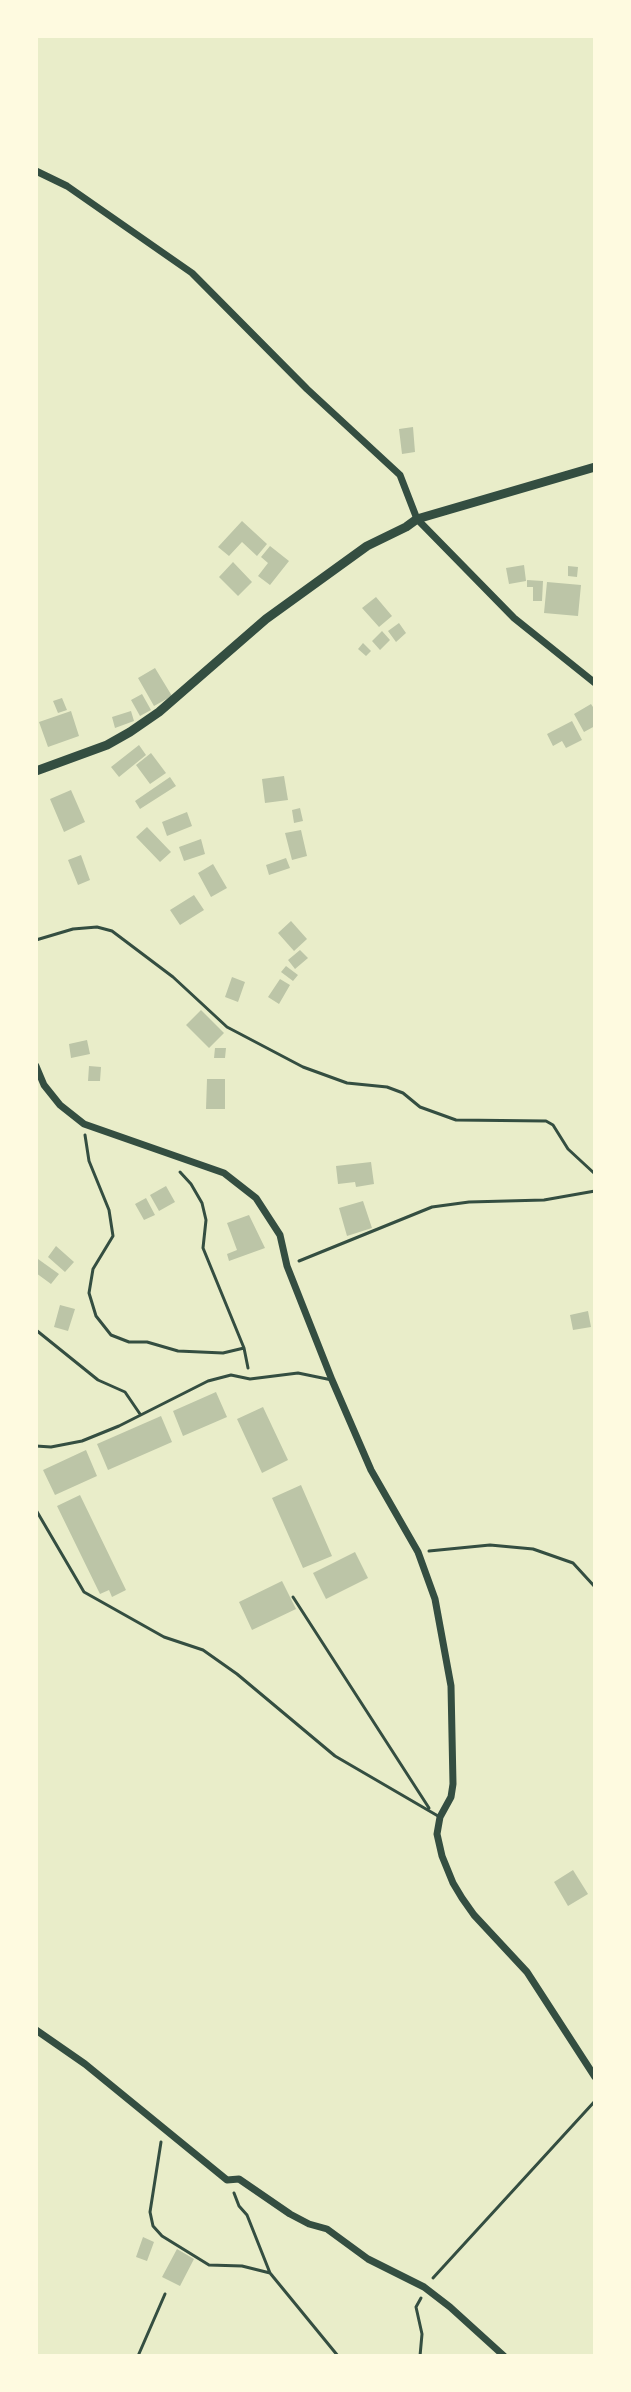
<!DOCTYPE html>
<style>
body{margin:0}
#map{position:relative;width:631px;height:2392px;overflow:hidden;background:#e9edc9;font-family:"Fira Sans Condensed",sans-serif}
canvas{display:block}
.frame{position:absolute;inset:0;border:38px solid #fefae0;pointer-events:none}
</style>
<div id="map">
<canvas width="631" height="2392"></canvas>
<div class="frame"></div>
</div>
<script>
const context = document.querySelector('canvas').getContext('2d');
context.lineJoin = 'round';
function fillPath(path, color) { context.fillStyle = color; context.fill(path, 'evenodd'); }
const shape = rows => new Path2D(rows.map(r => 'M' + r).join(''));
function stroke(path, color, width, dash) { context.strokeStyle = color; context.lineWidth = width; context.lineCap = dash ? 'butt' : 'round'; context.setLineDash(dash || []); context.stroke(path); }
const building = shape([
 [413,427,415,452,402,454,399,429],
 [242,521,267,544,257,556,242,542,229,556,218,547],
 [270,546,289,561,270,585,258,576,268,563,261,557],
 [233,562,252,582,238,596,219,577],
 [524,565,526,581,509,584,506,568],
 [568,566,578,567,577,577,568,576],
 [527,580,543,581,542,601,533,601,533,587,527,587],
 [547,582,581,585,578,616,544,613],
 [376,597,392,616,379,627,362,608],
 [399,623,406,633,396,642,388,631],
 [382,631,390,640,380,650,372,641],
 [363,643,371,651,366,656,358,649],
 [155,668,172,696,154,706,138,678],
 [142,694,151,710,140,716,131,700],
 [62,698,67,710,58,713,53,701],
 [591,704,595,710,595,726,584,732,574,714],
 [71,711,79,736,48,747,39,722],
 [131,711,134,721,115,728,112,717],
 [572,721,582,740,566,748,562,741,553,746,547,734],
 [139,745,146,755,119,777,111,767],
 [151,753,166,773,150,784,136,765],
 [284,776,288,800,265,803,262,779],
 [170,777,176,786,140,809,135,801],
 [71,790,85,822,64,832,50,799],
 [300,808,303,821,294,823,292,810],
 [187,812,192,826,167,836,162,822],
 [147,827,171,852,160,862,136,837],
 [301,830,307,856,292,860,285,833],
 [201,839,205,854,184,861,179,847],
 [81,855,90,880,78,885,68,860],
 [286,858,290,868,269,875,266,865],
 [213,864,227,888,211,897,198,873],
 [194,895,204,910,180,925,170,910],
 [291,921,307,939,294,951,278,933],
 [300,950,308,958,295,969,288,960],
 [286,966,298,975,293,981,281,972],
 [232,977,245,982,238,1002,225,997],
 [280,979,290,985,279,1004,268,997],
 [201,1010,224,1033,209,1048,186,1025],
 [87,1040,90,1054,71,1058,69,1044],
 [215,1048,226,1048,225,1058,214,1058],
 [89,1066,101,1067,100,1081,88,1081],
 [207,1079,225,1079,225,1109,206,1109],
 [371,1162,374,1184,356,1187,355,1182,338,1184,336,1166],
 [166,1186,175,1202,159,1211,150,1195],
 [146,1198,155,1215,144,1220,135,1204],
 [363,1201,372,1228,347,1236,339,1208],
 [249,1215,265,1248,229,1261,227,1254,237,1250,227,1223],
 [56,1246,74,1262,65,1272,48,1257],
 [38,1259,59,1274,51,1284,36,1273],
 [60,1305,75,1309,68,1331,54,1327],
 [588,1311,591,1327,573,1330,570,1315],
 [216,1392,227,1417,183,1436,173,1411],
 [263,1407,288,1460,262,1473,237,1419],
 [161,1416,172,1442,108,1470,97,1444],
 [86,1450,97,1476,55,1495,43,1470],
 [301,1485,332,1556,303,1568,272,1498],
 [80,1495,126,1590,112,1597,109,1590,100,1594,57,1506],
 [355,1552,368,1578,326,1599,313,1573],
 [282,1581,296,1609,252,1630,239,1602],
 [573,1870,588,1894,568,1906,554,1882],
 [143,2237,154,2242,147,2261,136,2257],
 [177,2249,194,2259,180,2286,162,2277]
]);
const path = shape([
 [36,940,73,929,97,927,112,931,173,977,227,1027,303,1067,347,1083,387,1087,403,1093,420,1107,456,1120,546,1121,553,1125,568,1149,595,1174],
 [85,1135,89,1161,109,1210,113,1236,93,1269,89,1293,96,1316,111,1335,129,1342,147,1342,178,1351,223,1353,244,1348],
 [180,1172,191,1184,202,1203,206,1220,203,1248,244,1348,248,1368],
 [299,1261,432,1207,469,1202,544,1200,595,1191],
 [429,1551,490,1545,533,1549,573,1563,595,1587],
 [161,2142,150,2212,153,2226,162,2236,209,2265,242,2266,270,2273],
 [234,2193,239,2206,247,2215,270,2273,338,2356],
 [433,2278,595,2101],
 [138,2356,165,2294],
 [420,2356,422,2334,416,2307,421,2298]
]);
const service = shape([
 [36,1330,98,1380,125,1392,140,1414],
 [36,1446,51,1447,82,1441,119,1426,208,1381,231,1375,250,1379,298,1373,332,1380],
 [36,1510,84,1592,164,1637,203,1650,237,1674,335,1756,438,1816],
 [293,1597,429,1808]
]);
const minor = shape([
 [36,171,67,186,192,273,307,389,400,475,417,519,514,618,595,683],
 [36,1066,44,1085,60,1105,84,1124,224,1173,256,1198,280,1235,287,1266,332,1380,371,1470,418,1552,435,1599,451,1686,453,1784,451,1797,440,1817,437,1834,442,1856,453,1883,462,1898,474,1915,527,1972,595,2077],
 [36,2030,85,2064,227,2180,239,2179,290,2214,309,2224,327,2229,368,2259,424,2287,450,2307,504,2356]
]);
const tertiary = shape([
 [36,771,107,745,130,732,159,712,266,619,367,546,406,527,417,519,595,467]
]);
fillPath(building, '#bcc5a7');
stroke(path, '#344e41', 3);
stroke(service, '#344e41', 3);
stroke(minor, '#344e41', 7);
stroke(tertiary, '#344e41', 9);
</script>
